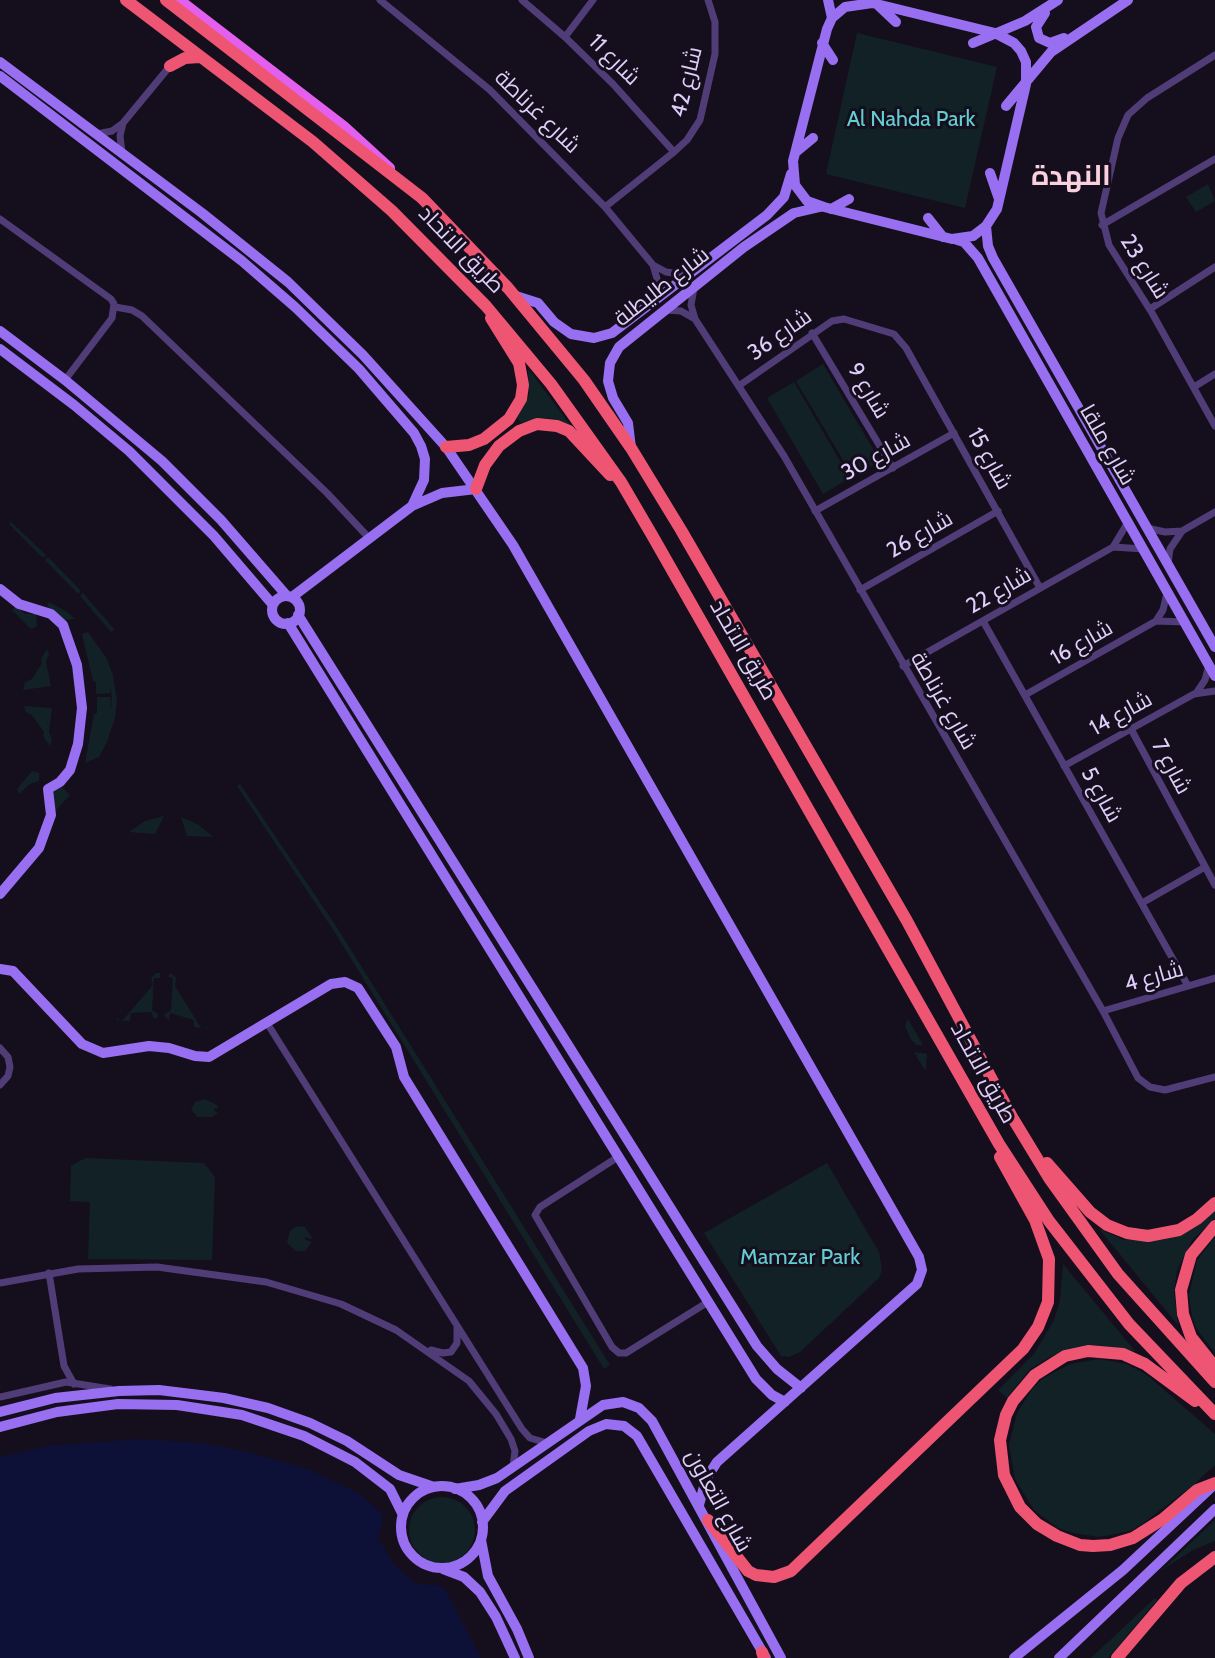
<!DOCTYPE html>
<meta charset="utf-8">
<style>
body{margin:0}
canvas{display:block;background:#150e1d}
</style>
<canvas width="1215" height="1658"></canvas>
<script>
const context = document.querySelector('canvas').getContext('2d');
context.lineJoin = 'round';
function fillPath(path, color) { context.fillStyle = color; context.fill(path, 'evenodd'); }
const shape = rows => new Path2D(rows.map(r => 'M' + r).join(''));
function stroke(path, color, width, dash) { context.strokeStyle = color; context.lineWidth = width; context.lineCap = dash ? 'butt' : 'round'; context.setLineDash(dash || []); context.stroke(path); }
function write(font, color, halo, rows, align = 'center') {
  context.font = font + ' Cabin,Cairo,sans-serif'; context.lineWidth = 6; context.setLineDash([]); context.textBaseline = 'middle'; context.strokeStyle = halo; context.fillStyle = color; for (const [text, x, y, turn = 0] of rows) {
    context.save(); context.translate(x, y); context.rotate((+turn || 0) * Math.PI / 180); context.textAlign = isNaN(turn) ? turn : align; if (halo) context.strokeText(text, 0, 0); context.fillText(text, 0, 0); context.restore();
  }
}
const green = shape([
 [857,33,997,67,965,208,826,174],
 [1208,184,1215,201,1196,212,1186,197],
 [823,364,880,461,853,477,796,381],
 [528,370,530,371,571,426,556,419,543,418,521,423,517,418,529,395],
 [794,382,850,478,823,494,767,398],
 [11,522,46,555,43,558,9,524],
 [48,557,81,591,78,594,45,560],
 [83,593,114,629,111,632,80,596],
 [49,602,67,612,75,619,65,620,47,606],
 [16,606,25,614,36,614,37,626,31,629,12,610],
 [88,632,107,659,113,675,117,701,115,718,107,742,99,757,85,763,94,714,97,713,97,697,110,697,112,709,111,687,110,693,96,694,96,682,93,681,82,634],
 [47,649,49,654,46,662,51,686,23,690,25,682,32,679,42,663,41,659],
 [24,706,52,708,49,732,52,739,50,746,43,736,44,732,32,715,26,712],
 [32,771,39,773,39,781,30,784,19,794,17,789],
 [240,784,338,929,610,1365,604,1369,334,931,237,786],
 [62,787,70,795,55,811,52,791],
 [164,816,155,834,129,832,145,821],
 [181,817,199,825,213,837,187,836],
 [156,973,160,973,160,978,154,978,152,1010,158,1014,157,1018,153,1018,152,1012,131,1013,130,1021,117,1020,117,1017,119,1020,123,1020,153,985,151,978],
 [170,973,176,977,175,986,201,1028,205,1029,207,1026,207,1029,194,1027,194,1020,170,1013,169,1020,164,1015,171,1010,173,978,168,977],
 [908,1019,923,1045,916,1045,910,1038,905,1026],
 [914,1052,927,1054,926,1069,924,1069],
 [205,1099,217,1105,218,1109,214,1108,214,1111,218,1112,212,1117,197,1117,191,1109,195,1102],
 [85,1158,204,1163,215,1177,212,1260,88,1259,90,1202,70,1201,71,1166],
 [827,1163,879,1252,882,1270,879,1278,800,1352,789,1357,781,1356,704,1233],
 [1215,1211,1215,1218,1193,1239,1177,1270,1174,1292,1178,1325,1099,1229,1124,1240,1163,1240,1190,1230],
 [297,1226,305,1227,312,1237,312,1239,305,1237,305,1240,312,1242,305,1251,296,1251,287,1243,290,1231],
 [1215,1237,1215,1353,1196,1328,1192,1317,1189,1295,1197,1260],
 [1063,1264,1135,1351,1095,1345,1053,1355,1030,1369,1007,1398,998,1390,1034,1354,1054,1320,1060,1300],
 [1099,1359,1127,1364,1147,1375,1215,1434,1215,1465,1191,1487,1142,1524,1130,1531,1099,1537,1073,1533,1058,1528,1034,1510,1015,1479,1009,1445,1017,1413,1032,1389,1042,1379,1070,1364],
 '409 1530a33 33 0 1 1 66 0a33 33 0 1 1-66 0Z',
 [1215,1520,1215,1541,1193,1550,1162,1570],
 [1155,1598,1157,1600,1108,1658,1091,1658]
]);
const water = shape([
 [141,1439,202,1443,252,1453,310,1470,360,1494,382,1514,383,1521,378,1537,393,1564,416,1584,436,1585,445,1589,481,1658,0,1658,0,1457,47,1446]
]);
const street = shape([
 [380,0,490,90,605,207,653,265,658,282,657,297],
 [522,0,565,37,613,84,674,152],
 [565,37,593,0],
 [1215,55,1147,98,1128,115,1118,138,1101,213,1109,245,1152,313,1215,426],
 [97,134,112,131,123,123,170,66],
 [122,153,120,136,123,123],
 [605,207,674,152,687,140,700,120,715,54,715,22,708,0],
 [0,219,111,299,114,304,112,318,65,380],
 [1102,225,1215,159],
 [653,265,666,272,687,275],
 [694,288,691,305,695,319,784,456,1103,1011,1138,1078,1150,1087,1165,1090,1215,1077],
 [115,307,132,310,142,316,327,493,369,538],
 [1150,309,1215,267],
 [666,310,681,311,695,319],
 [812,333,893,468],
 [740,385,832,321,844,319,894,334,906,348,1040,588],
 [1194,387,1215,374],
 [815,511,954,433],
 [1147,528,1165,532,1182,531],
 [1113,547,1128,522],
 [1168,563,1170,549,1182,531,1215,512],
 [860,590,998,511],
 [983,621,1188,986],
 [1156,621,1163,610,1167,593],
 [903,666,1113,547,1144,549],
 [1197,692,1205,680,1209,665],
 [1025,695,1156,621,1185,622],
 [1131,729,1215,885],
 [1064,766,1194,694,1215,691],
 [1142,903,1205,867],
 [1103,1011,1215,978],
 [267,1023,522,1429,530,1438,547,1443],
 [0,1048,8,1057,10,1067,8,1076,0,1085],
 [618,1157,540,1207,535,1215,612,1347,619,1353,626,1353,708,1302],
 [49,1273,64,1366,74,1384],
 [0,1283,78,1269,157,1267,266,1282,341,1304,396,1330,469,1381,496,1414,511,1439,515,1451,513,1467],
 [431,1350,443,1353,451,1352,457,1343,457,1327],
 [0,1397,66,1382,110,1389]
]);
const secondary = shape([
 [828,0,832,18],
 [872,3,995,33,1014,43,1021,51,1026,62,1026,84,997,209,986,226,973,236,952,239,824,207,807,201,795,185,793,161,827,29,832,18,845,7,872,3],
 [879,6,896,22],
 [1045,13,1036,27,1039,38,1050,43,1064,38],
 [822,43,833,60],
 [973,43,1025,21,1058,0],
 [0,62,202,213,288,282,363,355,446,447,513,545,919,1257,922,1270,917,1284,717,1462,706,1479,699,1505],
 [0,76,242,261,295,307,359,369,414,433,421,446,425,459,424,480,412,506],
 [1006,106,1051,52,1128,0],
 [796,152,813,138],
 [990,173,999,199],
 [831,209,849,199],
 [928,218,943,237],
 [986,226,988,246,993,258,1215,647],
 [957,240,964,242,978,258,1215,676],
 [516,296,538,303,554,322,571,334,594,338,612,333,767,215,784,197,791,174],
 [0,331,65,380,162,461,221,520,287,596],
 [0,349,74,405,129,451,214,536,273,605],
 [631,448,628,423,613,398,608,381,610,363,619,347,744,247,794,213,820,207],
 [0,589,19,604,51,614,63,625,77,665,82,708,78,744,70,770,60,782,48,789,51,815,39,848,0,894],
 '272 610a14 14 0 1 1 28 0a14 14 0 1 1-28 0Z',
 [292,597,412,506,442,493,476,489],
 [298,615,757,1346,777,1369,801,1388],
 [288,623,756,1379,772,1395,785,1402],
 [0,969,13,971,82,1044,103,1053,149,1046,169,1048,195,1056,209,1057,331,984,345,982,358,988,396,1047,404,1077,583,1368,586,1386,580,1419],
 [0,1412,55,1398,119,1391,159,1390,224,1398,268,1408,310,1423,347,1441,399,1475,434,1487],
 [0,1427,57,1412,118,1404,177,1405,242,1415,304,1436,355,1462,390,1489,403,1515],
 '401 1527a41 41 0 1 1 82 0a41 41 0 1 1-82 0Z',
 [455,1489,479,1485,497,1478,603,1405,623,1402,639,1408,652,1421,781,1658],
 [482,1522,505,1491,589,1431,606,1424,624,1426,637,1436,766,1658],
 [481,1540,488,1576,517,1629,529,1658],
 [443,1569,464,1577,480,1592,496,1617,515,1658],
 [1014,1658,1123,1570,1215,1484],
 [1059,1658,1215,1509]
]);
const primary = shape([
 [180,0,344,126,390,168]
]);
const highway = shape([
 [126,0,313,142,392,211,486,306,551,384,621,482,652,535,999,1144,1049,1221,1129,1324,1215,1414],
 [166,0,422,198,508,288,584,380,631,448,681,530,907,921,1012,1117,1049,1178,1118,1274,1215,1382],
 [170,66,185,58,200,57],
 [446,447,469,445,484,439,509,419,521,399,523,385,519,363,491,318],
 [476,489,485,465,499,446,519,431,537,424,557,426,569,431,610,475],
 [1047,1163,1090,1212,1107,1225,1127,1233,1148,1236,1179,1230,1197,1219,1215,1203],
 [1215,1226,1191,1255,1181,1290,1183,1314,1191,1337,1215,1367],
 [1195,1401,1145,1364,1123,1354,1088,1351,1065,1356,1035,1375,1013,1401,1006,1415,1000,1440,1004,1475,1020,1507,1037,1524,1057,1536,1080,1545,1093,1546,1110,1545,1133,1538,1163,1519,1197,1490,1215,1483],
 [708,1520,748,1571,756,1575,774,1577,791,1571,1023,1349,1038,1327,1048,1302,1049,1259,1035,1220,1000,1157],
 [762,1652,764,1658],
 [1117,1658,1181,1583,1215,1557]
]);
const streetNames = [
 ["شارع 11",614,60,45],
 ["شارع 42",687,82,-76],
 ["شارع غرناطة",537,112,44],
 ["طريق الاتحاد",461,250,46],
 ["شارع 23",1144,267,58],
 ["شارع طليطلة",662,287,-38],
 ["شارع 36",780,335,-35],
 ["شارع 9",868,391,59],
 ["شارع ملقا",1107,445,60],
 ["شارع 30",876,457,-29],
 ["شارع 15",989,459,61],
 ["شارع 26",920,535,-30],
 ["شارع 22",999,591,-30],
 ["شارع 16",1082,643,-30],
 ["طريق الاتحاد",743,650,60],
 ["شارع غرناطة",943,701,60],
 ["شارع 14",1121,714,-29],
 ["شارع 7",1171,767,62],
 ["شارع 5",1101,795,61],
 ["شارع 4",1154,977,-16],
 ["طريق الاتحاد",983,1073,61],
 ["شارع التعاون",718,1501,61]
];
const parkNames = [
 ["Al Nahda Park",911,120],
 ["Mamzar Park",800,1258]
];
const districtNames = [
 ["النهدة",1071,177]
];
fillPath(green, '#112126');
fillPath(water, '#0d1037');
stroke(street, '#503d78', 7);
stroke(secondary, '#986ff1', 10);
stroke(primary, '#e360ef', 10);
stroke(highway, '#ee5573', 12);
write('22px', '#e0cffa', '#150e1d', streetNames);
write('22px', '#63ced2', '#150e1d', parkNames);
write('bold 28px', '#fad0df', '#150e1d', districtNames);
</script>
